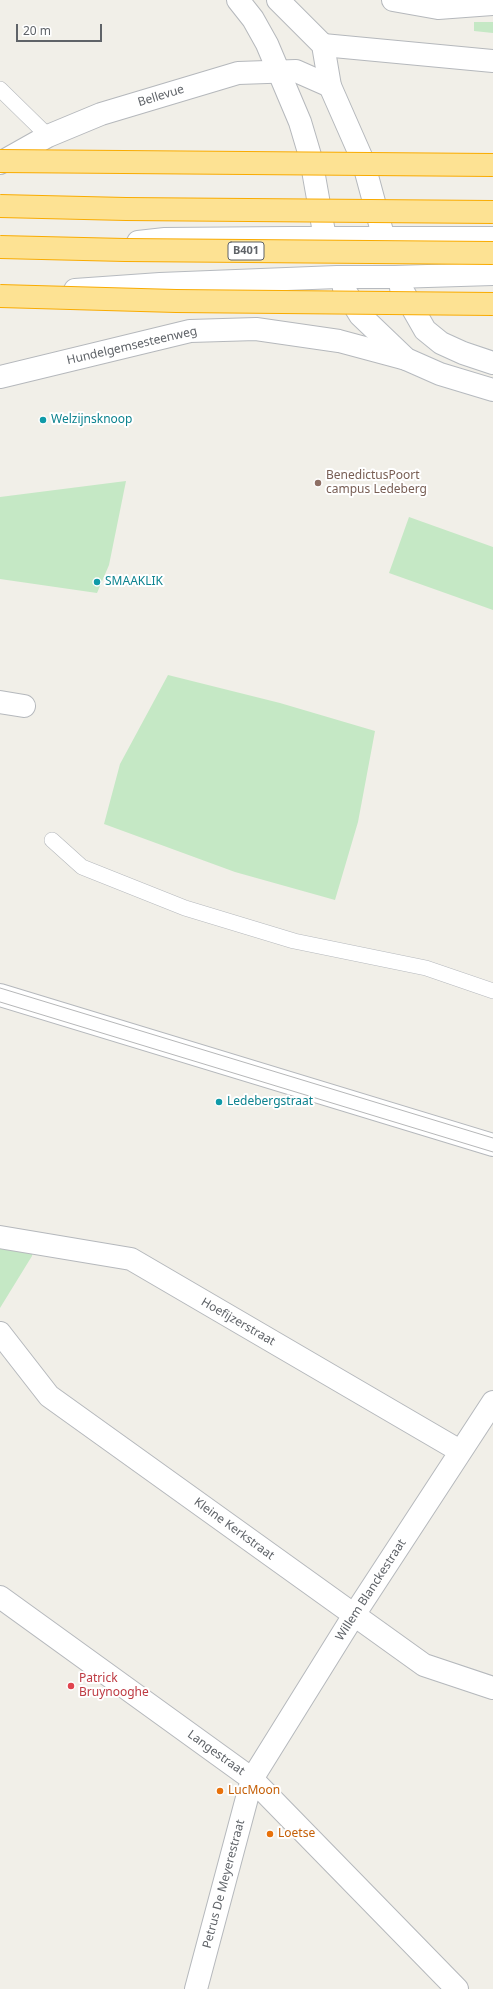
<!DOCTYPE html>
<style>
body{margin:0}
#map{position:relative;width:493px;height:1989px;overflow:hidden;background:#f1efe8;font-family:"Noto Sans",sans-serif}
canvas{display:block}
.scale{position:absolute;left:16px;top:24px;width:86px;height:18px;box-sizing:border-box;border:2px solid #5f6368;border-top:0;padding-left:5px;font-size:12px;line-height:14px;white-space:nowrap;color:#5f6368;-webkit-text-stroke:3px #fff;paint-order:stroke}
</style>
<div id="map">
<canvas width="493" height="1989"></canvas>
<div class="scale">20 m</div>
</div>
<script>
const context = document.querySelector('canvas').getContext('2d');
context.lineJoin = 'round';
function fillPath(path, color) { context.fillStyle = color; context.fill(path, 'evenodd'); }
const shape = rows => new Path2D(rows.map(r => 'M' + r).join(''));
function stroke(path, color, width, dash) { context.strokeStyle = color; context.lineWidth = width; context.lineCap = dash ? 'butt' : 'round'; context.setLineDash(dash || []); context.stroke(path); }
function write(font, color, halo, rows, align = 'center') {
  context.font = font + ' "Noto Sans",sans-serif'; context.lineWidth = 4; context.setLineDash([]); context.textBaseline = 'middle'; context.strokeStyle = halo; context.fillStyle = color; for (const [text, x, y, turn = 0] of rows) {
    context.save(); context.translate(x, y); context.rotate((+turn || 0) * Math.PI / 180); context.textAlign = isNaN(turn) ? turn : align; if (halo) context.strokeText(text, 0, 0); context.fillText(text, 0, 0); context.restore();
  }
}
const green = shape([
 [474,22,493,22,493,33,474,31],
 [126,481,109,565,97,593,0,579,0,497],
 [409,517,493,547,493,610,389,573],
 [168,675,280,703,375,731,358,822,335,900,235,872,104,824,120,764],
 [0,1244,33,1249,32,1256,0,1308]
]);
const service = shape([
 [0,89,48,136],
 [52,840,82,867,185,908,294,941,426,968,493,991]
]);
const minor = shape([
 [393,0,438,8,493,4],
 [323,45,493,61],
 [0,163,48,136,101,114,238,73,296,71,330,86],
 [0,377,190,331,256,329,339,341,406,359],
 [0,702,24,706],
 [0,1237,131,1259,460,1451],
 [0,1333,49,1396,424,1665,493,1688],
 [0,1597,252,1779,457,1989],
 [196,1989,252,1779,354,1615,493,1402]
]);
const tertiary = shape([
 [238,0,253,19,267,44,300,122,311,159,325,238],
 [278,0,323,45,330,86,363,161,384,239],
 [0,995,493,1145]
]);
const secondary = shape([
 [138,242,165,239,289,238,493,238],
 [401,288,425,330,441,343,463,353,493,363],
 [344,289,360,315,406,359,440,374,493,390],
 [75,290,160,284,337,277,395,277,493,274]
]);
const tram = shape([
 [0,988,493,1138],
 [0,1002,493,1152]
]);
const motorwayBridge = shape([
 [0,161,493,165],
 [0,206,126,209,493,212],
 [0,247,125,250,493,253],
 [0,296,176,301,493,304]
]);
const markers = [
 [43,420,4,"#0f9aa8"],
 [318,483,4,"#8d6e63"],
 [97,582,4,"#0f9aa8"],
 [219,1102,4,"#0f9aa8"],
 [71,1686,4,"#e0444e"],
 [220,1791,4,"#e8710a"],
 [270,1834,4,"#e8710a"]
];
const shields = [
 [246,251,36]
];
const shieldNames = [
 ["B401",246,251]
];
const streetNames = [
 ["Bellevue",161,96,-17],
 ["Hundelgemsesteenweg",132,346,-13],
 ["Hoefijzerstraat",238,1322,30],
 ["Kleine Kerkstraat",234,1529,36],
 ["Willem Blanckestraat",371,1590,-57],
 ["Langestraat",216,1753,36],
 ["Petrus De Meyerestraat",224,1884,-75]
];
const cultureNames = [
 ["Welzijnsknoop",51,420],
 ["SMAAKLIK",105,582],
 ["Ledebergstraat",227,1102]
];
const educationNames = [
 ["BenedictusPoort",326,476],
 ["campus Ledeberg",326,490]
];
const healthNames = [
 ["Patrick",79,1679],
 ["Bruynooghe",79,1693]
];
const foodNames = [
 ["LucMoon",228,1791],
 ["Loetse",278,1834]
];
fillPath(green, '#c5e8c5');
stroke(service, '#b5b8bc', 16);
stroke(minor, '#b5b8bc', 24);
stroke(tertiary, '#b5b8bc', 24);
stroke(secondary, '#b6babf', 24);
stroke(service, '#fff', 15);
stroke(minor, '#fff', 22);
stroke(tertiary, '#fff', 22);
stroke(secondary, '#fff', 22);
stroke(tram, '#b6b7b8', 1);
stroke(motorwayBridge, '#f9ab00', 24, []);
stroke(motorwayBridge, '#fde293', 22);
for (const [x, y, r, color] of markers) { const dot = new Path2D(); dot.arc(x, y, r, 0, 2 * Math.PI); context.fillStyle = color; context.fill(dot); stroke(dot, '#fff', 1.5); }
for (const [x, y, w] of shields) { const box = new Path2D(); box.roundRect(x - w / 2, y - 9, w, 18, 3); context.fillStyle = '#fff'; context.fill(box); stroke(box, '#5f6368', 1); }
write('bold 11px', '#5f6368', null, shieldNames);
write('12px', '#5f6368', '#fff', streetNames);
write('12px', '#0d838f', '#fff', cultureNames, 'left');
write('12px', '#785e54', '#fff', educationNames, 'left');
write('12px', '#be3a42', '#fff', healthNames, 'left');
write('12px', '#c56008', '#fff', foodNames, 'left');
</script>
